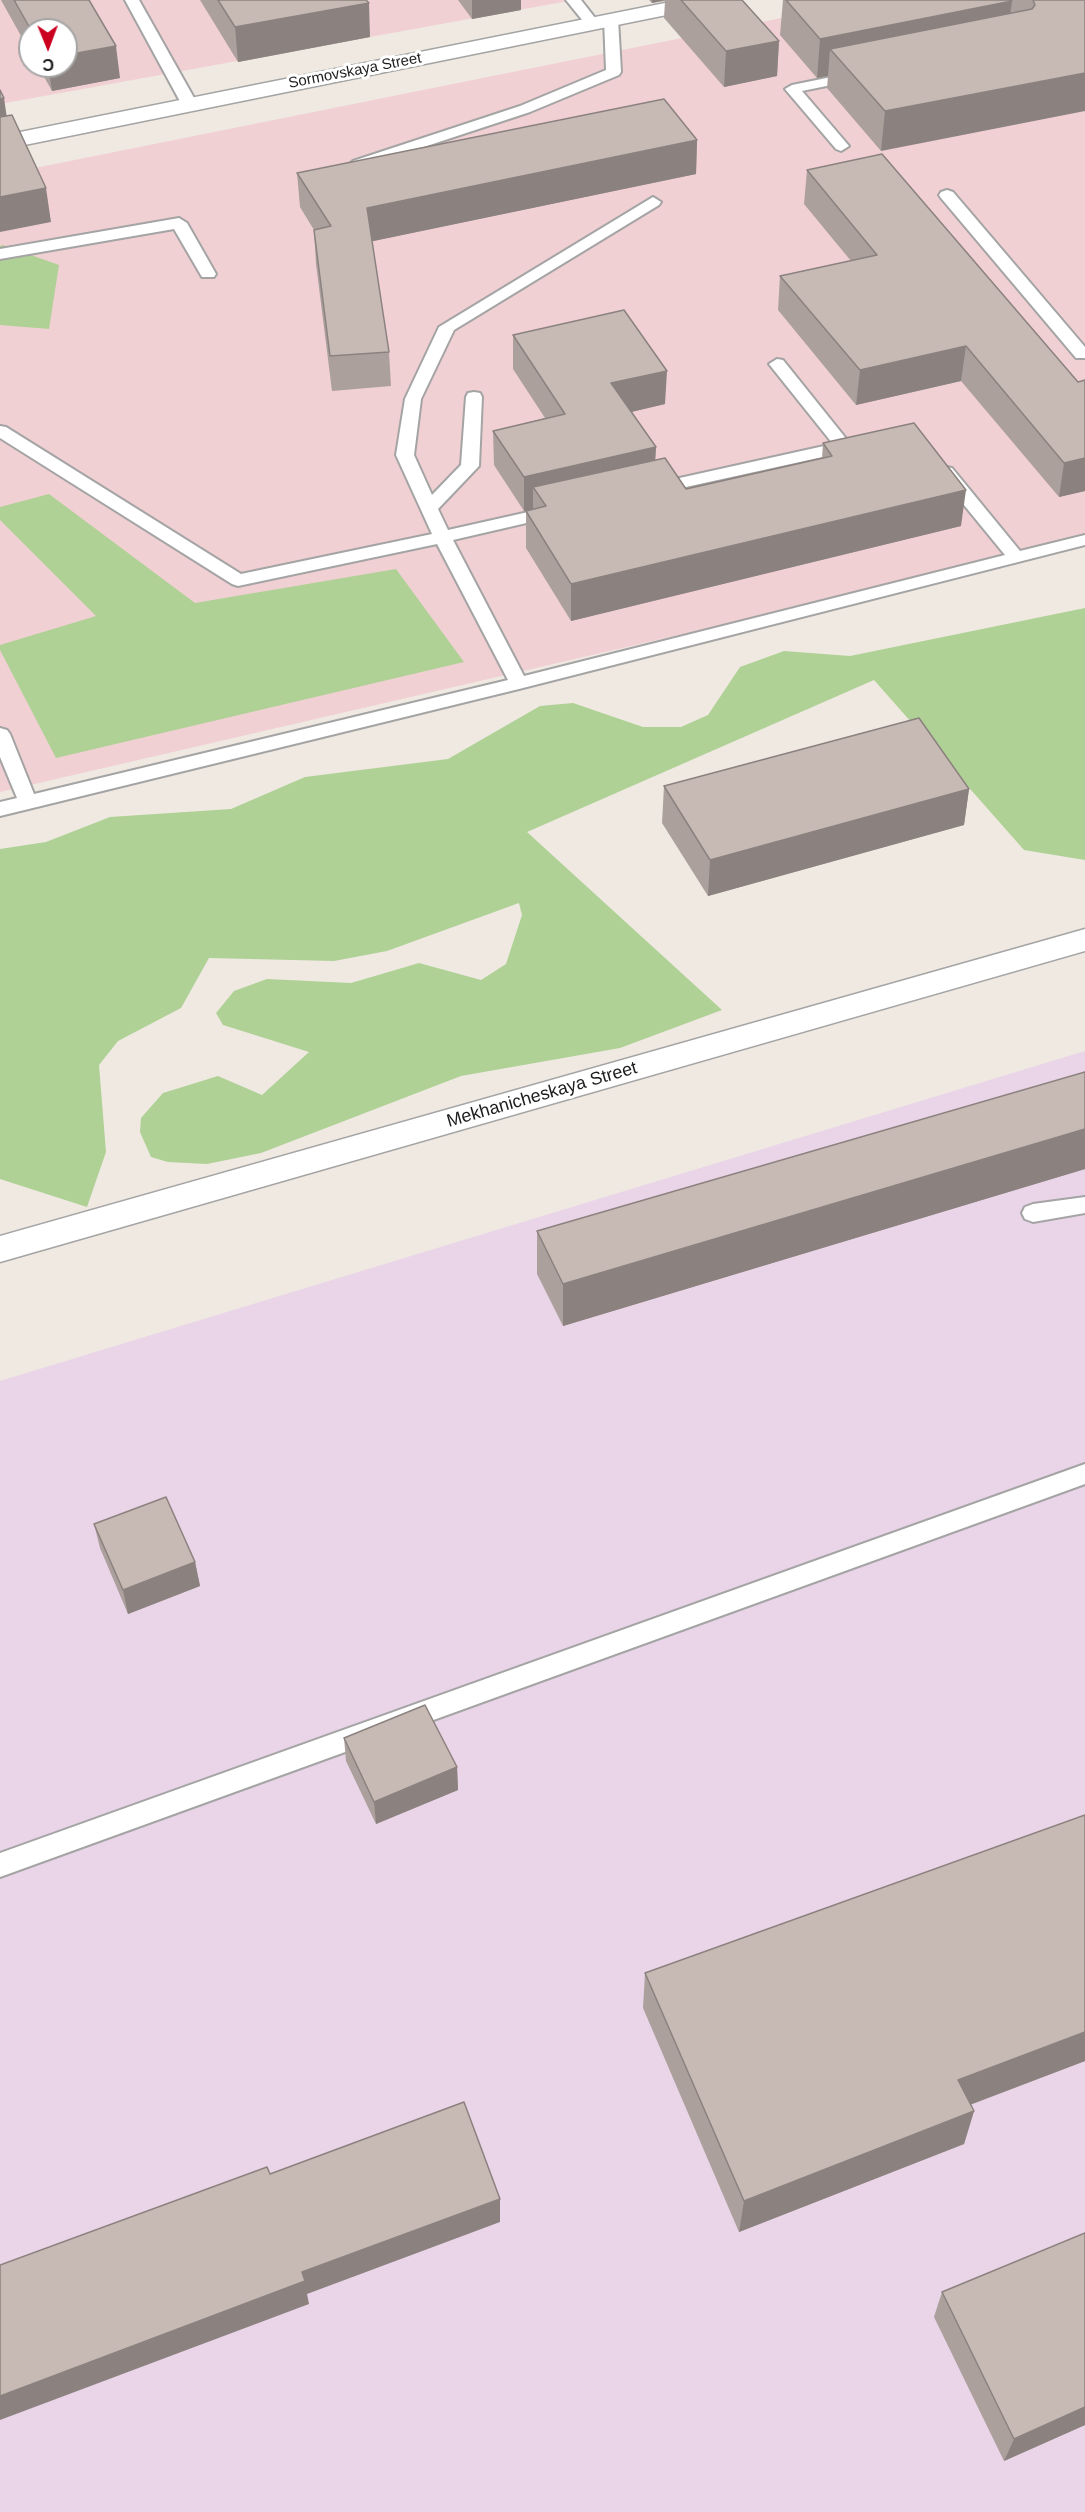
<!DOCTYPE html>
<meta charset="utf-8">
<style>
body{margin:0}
#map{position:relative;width:1085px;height:2512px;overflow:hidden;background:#efe9e2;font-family:Helvetica,sans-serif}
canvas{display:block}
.north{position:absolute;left:18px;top:18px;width:60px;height:60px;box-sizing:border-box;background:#fff;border:2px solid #a5a5a5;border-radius:50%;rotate:179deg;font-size:16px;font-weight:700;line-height:24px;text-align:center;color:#1d1d1d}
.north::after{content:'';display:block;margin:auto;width:21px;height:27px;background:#ca001e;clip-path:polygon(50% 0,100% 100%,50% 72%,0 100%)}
</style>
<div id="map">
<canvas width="1085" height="2512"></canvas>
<div class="north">С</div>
</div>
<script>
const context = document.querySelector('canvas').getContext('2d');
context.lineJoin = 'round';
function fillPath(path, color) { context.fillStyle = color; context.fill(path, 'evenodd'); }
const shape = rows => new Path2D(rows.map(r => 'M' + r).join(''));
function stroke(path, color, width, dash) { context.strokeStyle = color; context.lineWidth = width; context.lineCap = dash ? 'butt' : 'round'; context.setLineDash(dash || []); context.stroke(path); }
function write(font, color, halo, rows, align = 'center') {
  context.font = font + ' Helvetica,sans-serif'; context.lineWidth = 6; context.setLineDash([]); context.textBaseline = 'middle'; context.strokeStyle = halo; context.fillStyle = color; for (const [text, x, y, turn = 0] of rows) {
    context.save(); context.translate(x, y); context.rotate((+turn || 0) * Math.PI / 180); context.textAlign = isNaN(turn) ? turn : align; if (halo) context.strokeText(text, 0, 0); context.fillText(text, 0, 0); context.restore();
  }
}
const commercial = shape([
 [0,0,574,0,0,104],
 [30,30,66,30,66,66,30,66],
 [871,0,1085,0,1085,537,1016,557,0,792,0,175]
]);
const industrial = shape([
 [1085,1051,1085,2512,0,2512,0,1381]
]);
const forest = shape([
 [3,245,59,265,49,329,0,325,0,246],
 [49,494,195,603,396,569,464,662,56,758,0,650,0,645,96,616,0,520,0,507],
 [1085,608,1085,860,1024,850,874,680,527,832,722,1010,620,1048,461,1076,261,1153,207,1164,168,1162,151,1157,140,1132,141,1118,163,1093,218,1076,262,1095,309,1052,223,1025,216,1013,234,991,267,979,351,983,419,963,481,980,506,964,522,915,519,903,387,951,334,961,209,958,181,1008,118,1041,99,1065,106,1152,87,1207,0,1179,0,849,46,842,110,817,231,809,305,777,448,759,540,706,573,703,643,727,681,727,708,715,740,667,784,651,850,656]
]);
const service = shape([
 [125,0,139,0,198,105,195,108,185,108,182,105,125,0],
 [566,0,581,0,599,23,597,26,587,26,566,0],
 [611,15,618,19,621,72,619,75,530,112,363,167,358,169,350,164,353,161,520,106,606,70,604,19,611,15],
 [856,72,861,73,863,76,861,79,802,91,849,146,841,151,836,149,785,89,792,85,856,72],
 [947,190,953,192,1085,347,1085,358,1076,358,941,198,939,195,941,192,947,190],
 [653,197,661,202,659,205,454,330,421,399,414,455,432,495,461,465,466,397,468,393,474,392,480,393,482,397,479,466,438,509,448,530,555,506,561,507,564,511,561,515,453,540,524,676,1005,555,937,472,940,468,946,467,952,468,1020,551,1085,535,1085,545,519,689,0,816,0,802,17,798,0,757,0,728,7,730,10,734,34,794,508,680,437,544,238,586,232,584,0,438,0,426,6,427,241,574,432,534,396,455,405,399,439,327,653,197],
 [179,218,187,223,216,274,214,277,202,277,174,229,0,259,0,249,179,218],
 [777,359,783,360,848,441,859,441,862,445,859,449,654,494,648,493,645,489,648,485,833,444,769,364,777,359],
 [1085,1197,1085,1213,1033,1222,1025,1219,1022,1213,1025,1207,1033,1204,1085,1197],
 [1085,1464,1085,1484,0,1877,0,1853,1085,1464]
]);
const minor = shape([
 [680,0,722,0,718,4,711,6,0,150,0,136,680,0]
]);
const tertiary = shape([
 [1085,929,1085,951,0,1262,0,1236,1085,929]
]);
const wall = shape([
 [1,0,89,0,120,78,52,91,38,66,66,66,66,30,30,30,30,52],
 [200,0,366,0,370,37,238,62],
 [458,0,521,0,521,10,472,19],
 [649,0,742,0,779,41,777,76,724,87,664,18,665,1,652,3],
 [783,0,1085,0,881,151,827,88,828,76,817,78,780,35],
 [697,140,696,174,372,241,389,352,391,386,332,391,316,264,314,230,300,207,297,173],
 [807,170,1078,382,1085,380,1085,491,1059,497,961,381,856,405,778,310,780,276,851,261,804,204],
 [513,335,665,404,631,412,656,447,655,460,686,489,822,458,823,443,961,526,571,621,526,548,526,511,533,509,524,511,494,465,493,431,545,418,513,369],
 [664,786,969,789,964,825,708,896,662,823],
 [1085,1072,1085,1169,563,1326,537,1274,537,1231],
 [94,1524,195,1562,200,1586,128,1614,100,1548],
 [344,1738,457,1767,458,1790,376,1824,346,1761],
 [1085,1815,1085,2061,970,2105,974,2111,964,2144,739,2232,643,2008,645,1973],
 [1085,2233,1085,2425,1004,2461,934,2317,942,2292]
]);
const shadedWall = shape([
 [472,0,521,0,521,10,472,19],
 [652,0,665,0,652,3],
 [1012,1,1007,40,830,49,828,76,817,78,820,39],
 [369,3,370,37,238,62,235,27],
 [779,41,777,76,724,87,726,51],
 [116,46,120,78,52,91,48,66,66,66,66,55],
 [1085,73,1085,111,881,151,885,111],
 [4,98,9,132,0,134,0,99],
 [697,140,696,174,369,242,367,208],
 [46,188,51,222,0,232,0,197],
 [966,346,961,381,856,405,860,370],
 [667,371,665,404,610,417,611,383],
 [656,447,654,481,533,487,533,509,524,511,524,477],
 [1085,458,1085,491,1059,497,1064,463],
 [966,490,961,526,571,621,571,584],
 [969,789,964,825,708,896,710,860],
 [1085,1129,1085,1169,563,1326,563,1284],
 [195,1562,200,1586,128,1614,123,1590],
 [457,1767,458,1790,376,1824,374,1802],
 [1085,2032,1085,2061,948,2113,958,2080],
 [974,2111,964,2144,739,2232,744,2201],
 [500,2199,500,2222,307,2294,309,2304,0,2420,0,2396,302,2272],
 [1085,2407,1085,2425,1004,2461,1014,2439]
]);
const building = shape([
 [14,0,89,0,116,46,66,55,66,30,31,30,14,0],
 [218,0,366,0,369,3,235,27,218,0],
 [681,0,742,0,779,41,726,51,681,0],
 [786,0,1011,0,1012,1,820,39,786,0],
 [1033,0,1085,0,1085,73,885,111,830,49,1032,9,1035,5,1033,0],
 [0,90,4,98,0,99,0,90],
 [664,99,697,140,367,208,389,352,330,356,314,230,331,226,297,173,664,99],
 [12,115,46,188,0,197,0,117,12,115],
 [882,154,1078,382,1085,380,1085,458,1064,463,966,346,860,370,780,276,877,255,807,170,882,154],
 [624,310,667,371,611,383,656,447,524,477,493,431,565,414,513,335,624,310],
 [914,423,966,490,571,584,526,511,546,506,533,487,665,458,686,489,832,456,823,443,914,423],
 [919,718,969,789,710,860,664,786,919,718],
 [1085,1072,1085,1129,563,1284,537,1231,1085,1072],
 [166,1497,195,1562,123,1590,94,1524,166,1497],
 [425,1705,457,1767,374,1802,344,1738,425,1705],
 [1085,1815,1085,2032,958,2080,974,2111,744,2201,645,1973,1085,1815],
 [464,2102,500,2199,302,2272,305,2281,0,2396,0,2265,267,2167,270,2174,464,2102],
 [1085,2233,1085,2407,1014,2439,942,2292,1085,2233]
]);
const farStreetnames = [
 ["Sormovskaya Street",355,71,-11]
];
const streetNames = [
 ["Mekhanicheskaya Street",542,1095,-16]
];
fillPath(commercial, '#f1d0d4');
fillPath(industrial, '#e9d4e8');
fillPath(forest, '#afd195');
stroke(service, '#a4a4a4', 4);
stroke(minor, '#a4a4a4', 3);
stroke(tertiary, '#a4a4a4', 3);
fillPath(service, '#fff');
fillPath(minor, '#fff');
fillPath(tertiary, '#fff');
fillPath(wall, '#aba09c');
fillPath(shadedWall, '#8b827f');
fillPath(building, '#c7bab5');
stroke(building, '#8b827f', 1.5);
write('15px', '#1d1d1d', '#fff', farStreetnames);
write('18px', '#1d1d1d', '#fff', streetNames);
</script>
